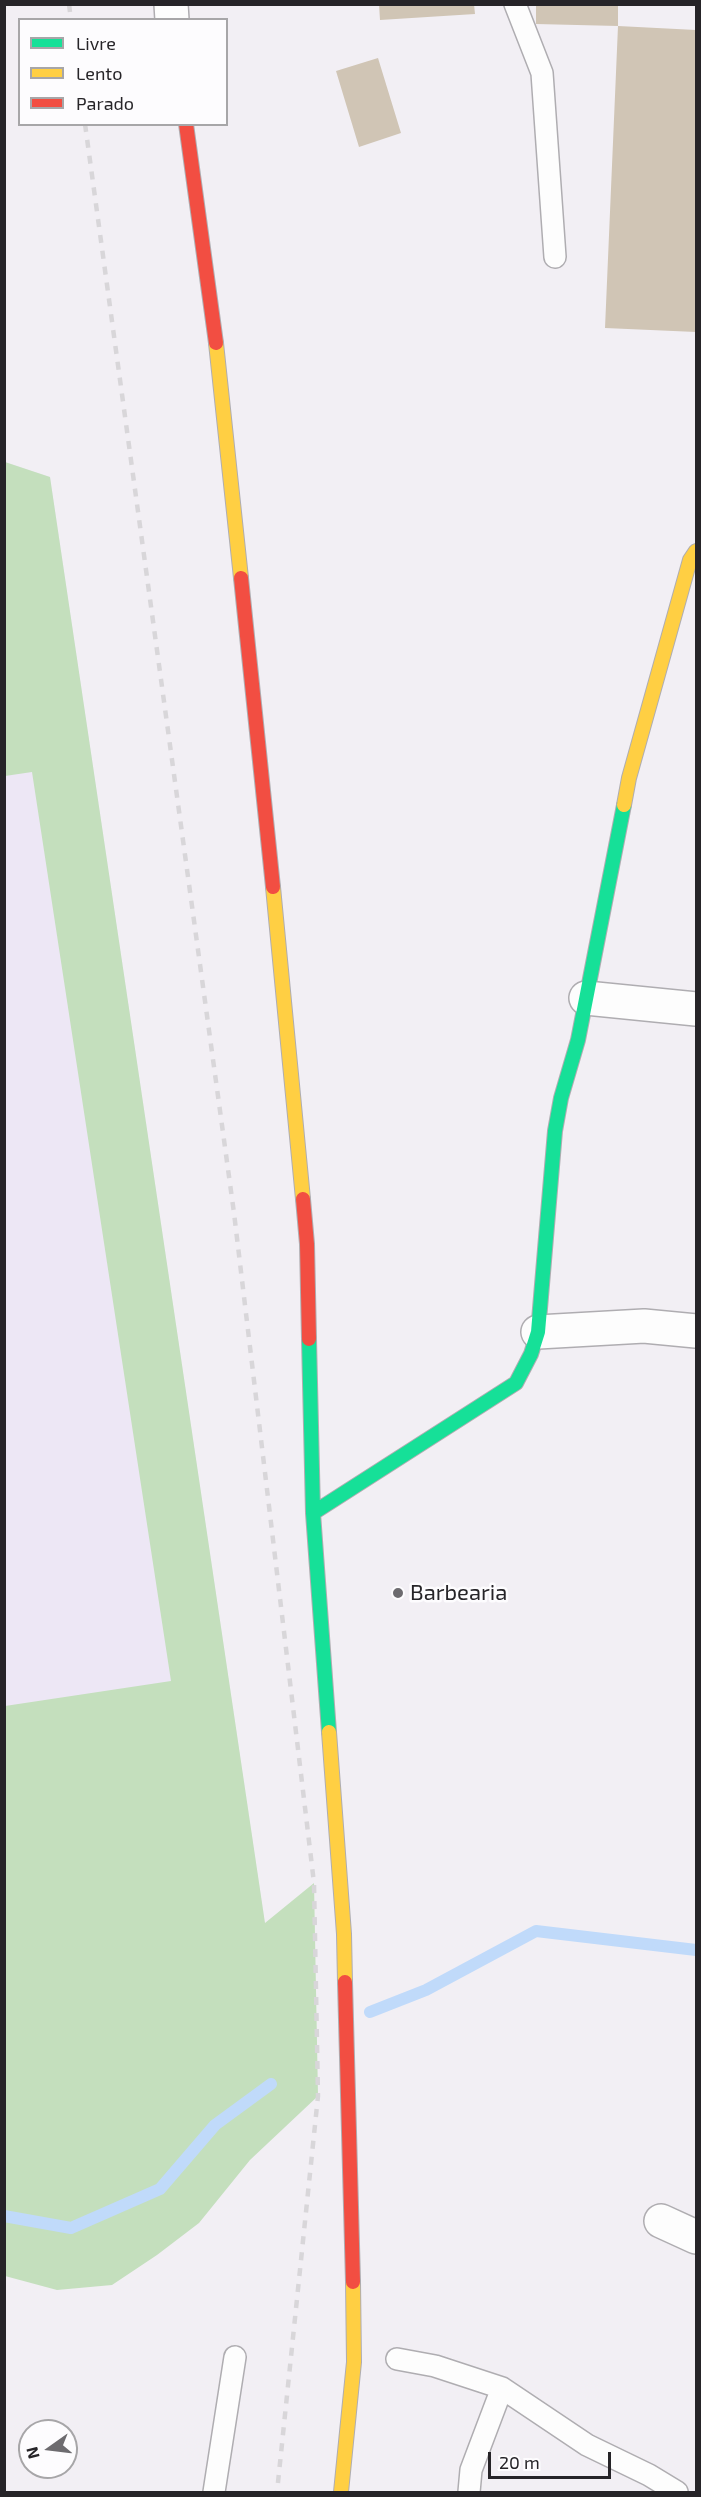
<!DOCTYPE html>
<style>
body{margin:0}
#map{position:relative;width:701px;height:2497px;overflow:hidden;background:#f2eff4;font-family:"Exo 2",sans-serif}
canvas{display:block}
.frame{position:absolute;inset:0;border:6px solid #262428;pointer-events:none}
.legend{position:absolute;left:18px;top:18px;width:210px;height:108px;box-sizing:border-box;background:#fdfcfe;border:2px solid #a7a6a8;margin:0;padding:8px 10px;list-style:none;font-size:18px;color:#262428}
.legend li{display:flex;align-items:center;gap:12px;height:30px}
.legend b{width:30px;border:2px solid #a7a6a8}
.north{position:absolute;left:18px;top:2419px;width:60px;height:60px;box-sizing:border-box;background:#fdfcfe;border:2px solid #a7a6a8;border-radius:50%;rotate:256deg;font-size:16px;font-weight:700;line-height:24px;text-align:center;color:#262428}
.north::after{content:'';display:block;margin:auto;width:21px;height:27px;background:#6d6b6f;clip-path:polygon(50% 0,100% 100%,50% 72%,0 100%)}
.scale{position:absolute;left:488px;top:2452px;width:123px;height:27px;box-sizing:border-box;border:3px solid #262428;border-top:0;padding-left:8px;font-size:18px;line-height:21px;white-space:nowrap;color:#262428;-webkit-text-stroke:4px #fdfcfe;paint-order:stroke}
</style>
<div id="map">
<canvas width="701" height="2497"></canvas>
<div class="frame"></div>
<ul class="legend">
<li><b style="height:8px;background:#16e098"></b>Livre</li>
<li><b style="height:8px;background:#ffcf43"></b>Lento</li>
<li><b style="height:8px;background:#f24e42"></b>Parado</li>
</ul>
<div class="north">N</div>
<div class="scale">20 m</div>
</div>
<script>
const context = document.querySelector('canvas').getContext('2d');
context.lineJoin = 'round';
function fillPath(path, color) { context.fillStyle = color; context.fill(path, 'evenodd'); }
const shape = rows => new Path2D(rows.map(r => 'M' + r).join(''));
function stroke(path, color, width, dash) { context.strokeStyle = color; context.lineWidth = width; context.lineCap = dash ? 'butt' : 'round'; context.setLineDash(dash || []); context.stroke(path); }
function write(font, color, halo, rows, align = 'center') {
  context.font = font + ' "Exo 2",sans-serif'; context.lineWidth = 5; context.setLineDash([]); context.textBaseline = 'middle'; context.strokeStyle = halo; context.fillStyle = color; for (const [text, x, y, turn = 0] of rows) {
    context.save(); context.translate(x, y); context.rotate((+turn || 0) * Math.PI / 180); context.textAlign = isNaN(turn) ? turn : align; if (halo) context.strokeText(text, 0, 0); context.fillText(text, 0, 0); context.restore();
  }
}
const commercial = shape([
 [5,462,50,477,265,1924,5,2146]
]);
const green = shape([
 [5,462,50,477,265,1923,314,1883,318,2096,250,2160,199,2223,157,2255,112,2285,57,2290,5,2276,5,1706,171,1681,32,772,5,776]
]);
const stream = shape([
 [370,2012,426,1990,536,1931,696,1950],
 [4,2216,71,2228,160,2189,215,2125,271,2084]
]);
const building = shape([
 [379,4,474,4,475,14,380,20],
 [536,5,618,5,618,26,696,30,696,332,605,328,618,26,536,24],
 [378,58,401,133,359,147,336,71]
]);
const lane = shape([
 [515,4,542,73,555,257],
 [397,2359,435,2366,502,2388,587,2445,649,2475,677,2492],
 [214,2492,235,2357],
 [469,2492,471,2470,502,2388]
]);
const street = shape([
 [171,4,172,20],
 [586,998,696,1009],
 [538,1332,644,1326,696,1331],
 [661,2221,696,2237]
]);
const fast = shape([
 [309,1339,313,1513,329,1732],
 [313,1513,516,1383,531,1354,538,1332,555,1131,561,1098,578,1040,624,805]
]);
const slow = shape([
 [216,343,241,578],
 [624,805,629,778,690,560,696,551],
 [273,887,303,1199],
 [329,1732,344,1934,345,1982],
 [341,2492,354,2362,353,2282]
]);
const jam = shape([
 [186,124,216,343],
 [241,578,273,887],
 [303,1199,307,1244,309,1339],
 [345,1982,353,2282]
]);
const rail = shape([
 [69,4,71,20],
 [85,124,234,1213,314,1883,318,2096,277,2492]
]);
const markers = [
 [398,1593,6,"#6d6b6f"]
];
const poiNames = [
 ["Barbearia",410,1593]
];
fillPath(commercial, '#ede7f5');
fillPath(green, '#c4dfbd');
stroke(stream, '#c0dafa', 12);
fillPath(building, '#d0c5b5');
stroke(lane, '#afadb1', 24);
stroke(street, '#afadb1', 36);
stroke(fast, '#afadb1', 16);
stroke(slow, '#afadb1', 16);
stroke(jam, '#afadb1', 16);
stroke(lane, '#fdfdfd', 21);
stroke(street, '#fdfdfd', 33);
stroke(fast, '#16e098', 14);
stroke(slow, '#ffcf43', 14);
stroke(jam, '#f24e42', 14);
stroke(rail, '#d8d6d9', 4.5, [8, 8]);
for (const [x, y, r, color] of markers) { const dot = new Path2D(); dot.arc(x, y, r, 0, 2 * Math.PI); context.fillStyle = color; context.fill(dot); stroke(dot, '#fdfcfe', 2); }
write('22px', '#262428', '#fdfcfe', poiNames, 'left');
</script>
